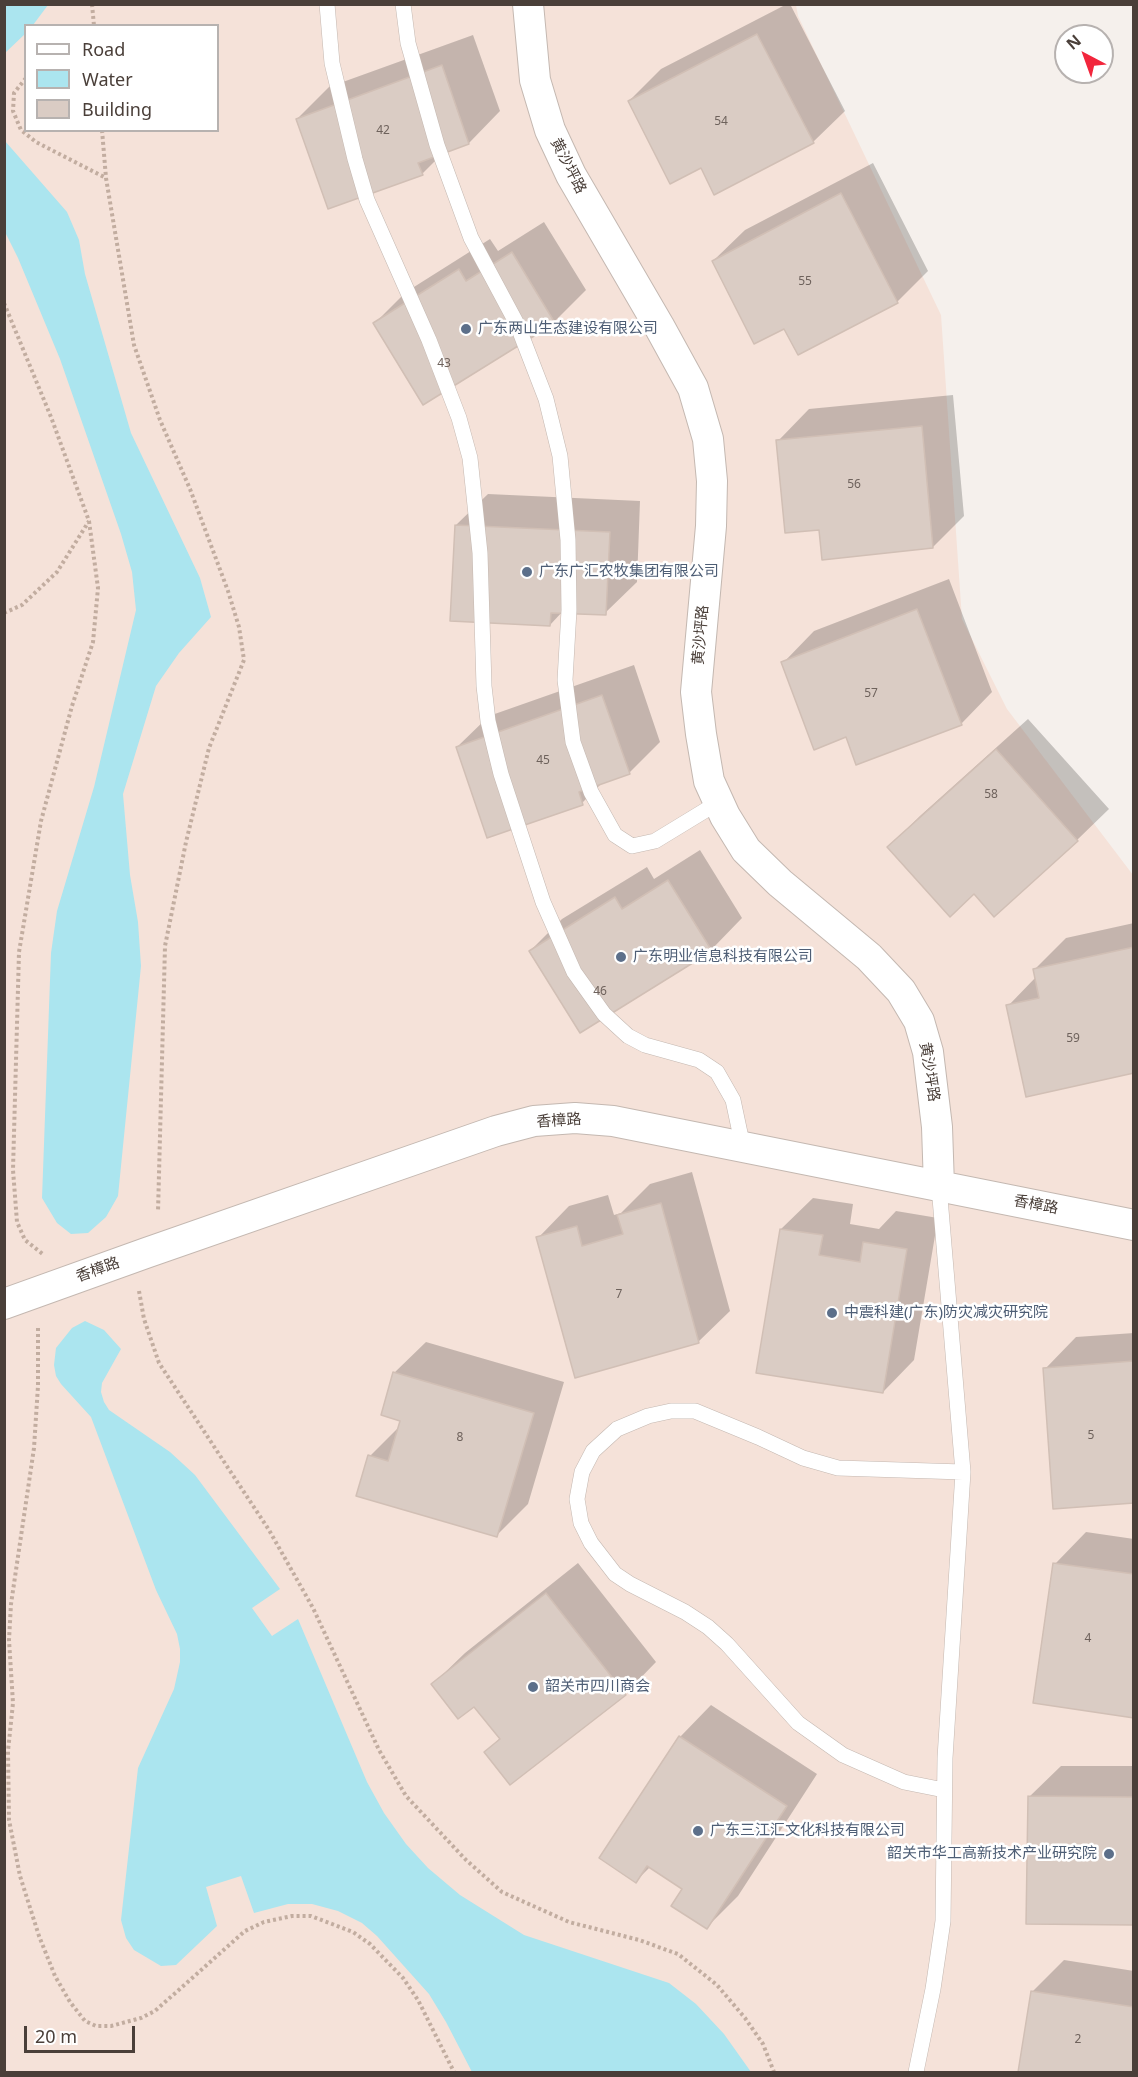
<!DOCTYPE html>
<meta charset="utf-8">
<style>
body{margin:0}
#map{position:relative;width:1138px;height:2077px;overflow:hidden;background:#f5f0ec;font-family:"Noto Sans",sans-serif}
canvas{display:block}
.frame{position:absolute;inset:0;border:6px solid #4a3f39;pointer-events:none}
.legend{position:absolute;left:24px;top:24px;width:195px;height:108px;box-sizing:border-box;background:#fff;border:2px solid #b7b2b0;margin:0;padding:8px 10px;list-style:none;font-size:18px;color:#4a3f39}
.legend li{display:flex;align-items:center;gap:12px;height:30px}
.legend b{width:30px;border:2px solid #b7b2b0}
.north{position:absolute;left:1054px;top:24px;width:60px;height:60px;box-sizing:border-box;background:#fff;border:2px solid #b7b2b0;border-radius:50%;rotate:319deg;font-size:16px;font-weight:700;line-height:24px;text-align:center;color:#4a3f39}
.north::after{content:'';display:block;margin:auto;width:21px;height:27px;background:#f2263c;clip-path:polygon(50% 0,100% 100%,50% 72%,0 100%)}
.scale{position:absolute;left:24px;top:2026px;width:111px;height:27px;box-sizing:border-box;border:3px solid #4a3f39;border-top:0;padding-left:8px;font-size:18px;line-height:21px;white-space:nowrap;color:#4a3f39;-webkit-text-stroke:4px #fff;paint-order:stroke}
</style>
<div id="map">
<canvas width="1138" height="2077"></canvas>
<div class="frame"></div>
<ul class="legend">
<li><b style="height:8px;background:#fff"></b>Road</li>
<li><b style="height:16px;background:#abe5ef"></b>Water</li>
<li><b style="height:16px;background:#daccc4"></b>Building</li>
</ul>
<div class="north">N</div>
<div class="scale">20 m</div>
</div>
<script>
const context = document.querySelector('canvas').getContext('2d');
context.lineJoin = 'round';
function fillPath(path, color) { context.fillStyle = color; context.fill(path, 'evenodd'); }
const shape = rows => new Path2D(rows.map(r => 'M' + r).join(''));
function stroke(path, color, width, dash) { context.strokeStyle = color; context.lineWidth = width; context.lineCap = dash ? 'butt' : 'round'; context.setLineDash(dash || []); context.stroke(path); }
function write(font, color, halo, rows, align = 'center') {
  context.font = font + ' "Noto Sans","Noto Sans SC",sans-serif'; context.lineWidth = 5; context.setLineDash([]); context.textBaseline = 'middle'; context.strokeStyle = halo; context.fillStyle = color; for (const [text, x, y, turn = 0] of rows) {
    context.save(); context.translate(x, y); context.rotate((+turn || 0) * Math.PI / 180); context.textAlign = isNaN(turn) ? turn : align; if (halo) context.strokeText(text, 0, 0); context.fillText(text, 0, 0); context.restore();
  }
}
const commercial = shape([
 [5,5,796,5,798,16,941,315,962,619,1007,709,1133,875,1133,2072,5,2072],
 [26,26,218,26,218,130,26,130]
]);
const water = shape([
 [5,4,48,5,33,25,26,26,25,34,5,53],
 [5,141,67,212,79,240,85,274,131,433,200,578,211,617,179,653,156,686,123,794,130,875,138,922,141,966,118,1196,106,1217,88,1233,71,1234,57,1223,42,1198,51,953,57,911,94,787,136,610,132,572,121,534,60,359,18,258,5,232],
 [85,1321,104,1330,121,1349,102,1383,101,1392,104,1402,109,1410,170,1452,195,1475,280,1589,252,1608,272,1636,298,1619,367,1782,384,1813,406,1844,428,1868,460,1895,524,1935,669,1983,696,2004,724,2034,751,2072,472,2072,446,2022,429,1994,377,1936,362,1923,338,1911,312,1904,288,1904,254,1913,241,1876,206,1887,217,1926,176,1965,161,1966,134,1950,126,1938,121,1920,138,1768,174,1689,180,1662,180,1649,177,1634,156,1590,91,1417,61,1384,56,1376,54,1365,56,1348,72,1328]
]);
const shadow = shape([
 [787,4,790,4,845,111,813,142,701,166,629,101,661,69],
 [473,35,500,111,469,143,445,151,422,174,297,119,329,87],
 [873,163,928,271,897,302,785,327,713,261,745,230],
 [544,222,586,290,554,322,424,403,375,323,406,292,490,239,498,251],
 [953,395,964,516,933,547,820,528,778,441,809,409],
 [488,494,640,501,637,582,605,613,563,611,550,625,456,525],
 [949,579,992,692,961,724,847,735,783,663,814,631],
 [634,665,660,742,629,773,603,782,582,803,457,747,489,716],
 [1028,719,1109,809,1077,840,995,914,975,892,889,847,920,816],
 [700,850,742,918,711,950,530,951,562,919,647,867,654,879],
 [1134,923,1134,1072,1008,1006,1036,977,1035,969,1066,938],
 [692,1172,730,1311,698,1342,538,1238,569,1206,608,1195,614,1215,621,1213,650,1184],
 [813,1198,853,1204,850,1224,879,1229,896,1211,938,1218,914,1360,883,1392,781,1229],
 [1134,1333,1134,1502,1045,1369,1076,1337],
 [426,1342,564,1382,528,1504,496,1536,370,1456,400,1426,401,1420,394,1373],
 [1086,1532,1134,1539,1134,1716,1055,1564],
 [578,1563,656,1662,625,1694,511,1783,486,1752,501,1737,475,1704,433,1684,465,1653],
 [711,1705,817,1774,738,1896,707,1927,684,1888,651,1866,636,1881,680,1737],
 [1061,1766,1134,1766,1134,1923,1029,1797],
 [1064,1960,1134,1971,1134,2072,1019,2072,1032,1992]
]);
const building = shape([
 [757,34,814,143,714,195,701,168,670,184,628,101,757,34],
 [442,65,469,144,418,163,423,175,328,209,296,119,442,65],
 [841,193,898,303,798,355,784,329,754,344,712,261,841,193],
 [512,252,555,323,423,405,373,323,459,269,466,281,512,252],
 [922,426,933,548,822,560,819,530,785,533,776,440,922,426],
 [455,525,610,532,606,615,551,613,550,626,450,621,455,525],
 [917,609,962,725,856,765,846,737,814,750,781,662,917,609],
 [602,695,630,774,579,792,583,805,487,838,456,747,602,695],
 [996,749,1078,841,994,917,974,894,950,917,887,847,996,749],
 [668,880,712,951,580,1033,529,951,615,897,622,909,668,880],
 [1134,947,1134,1073,1026,1097,1006,1005,1039,998,1033,969,1134,947],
 [661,1203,699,1343,575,1378,536,1237,577,1226,582,1246,623,1234,617,1215,661,1203],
 [780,1229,823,1235,819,1255,860,1262,863,1242,907,1249,883,1393,756,1373,780,1229],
 [1134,1361,1134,1503,1053,1509,1043,1368,1134,1361],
 [393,1372,534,1413,497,1537,356,1496,368,1455,388,1461,400,1421,381,1415,393,1372],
 [1053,1563,1134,1574,1134,1718,1033,1703,1053,1563],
 [546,1593,626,1695,510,1785,484,1752,500,1739,474,1707,458,1719,431,1684,546,1593],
 [679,1736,787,1806,707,1929,671,1906,682,1889,647,1866,636,1883,599,1858,679,1736],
 [1028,1796,1134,1797,1134,1925,1026,1924,1028,1796],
 [1031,1991,1134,2007,1134,2072,1018,2072,1031,1991]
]);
const path = shape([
 [92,4,94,26],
 [26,78,14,93,13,111,21,130,36,142,106,178],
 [102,130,106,178,134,345,160,420,190,489,228,591,239,627,244,660,209,748,186,842,165,946,158,1212],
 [4,303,51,417,89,521,98,588,93,642,72,706,41,821,19,952,13,1170,17,1222,25,1240,44,1255],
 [4,613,22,605,57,572,89,521],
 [139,1291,144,1319,159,1363,269,1530,313,1608,379,1750,406,1796,466,1860,502,1892,569,1922,639,1940,678,1954,717,1985,745,2018,763,2044,774,2072],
 [38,1328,38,1386,34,1448,11,1604,9,1640,13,1703,8,1751,9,1820,20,1876,39,1936,55,1976,70,2002,85,2021,96,2026,111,2026,141,2018,155,2011,245,1931,264,1922,292,1916,311,1916,353,1932,370,1944,403,1978,418,2000,454,2072]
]);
const lane = shape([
 [327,4,332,63,355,159,367,200,429,340,459,418,470,458,480,553,484,686,488,721,501,774,543,902,574,972,604,1014,628,1036,645,1045,699,1060,717,1072,733,1100,743,1147],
 [403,4,408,43,437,145,471,238,517,324,546,399,560,456,568,540,569,610,565,680,573,742,591,792,615,835,632,846,655,841,719,802],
 [944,1790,904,1782,843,1755,798,1723,727,1644,708,1627,685,1612,630,1584,615,1574,591,1543,581,1523,577,1499,582,1472,593,1451,617,1429,648,1416,671,1411,695,1411,758,1437,803,1458,838,1468,963,1472],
 [916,2072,933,1989,943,1921,945,1758,963,1472,939,1186]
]);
const street = shape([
 [528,4,535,80,550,130,571,175,659,326,693,388,708,439,712,481,711,526,696,692,701,734,709,781,725,816,746,850,780,883,869,957,901,991,919,1021,928,1052,937,1127,939,1186],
 [4,1304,146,1253,496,1131,534,1121,575,1118,613,1121,1134,1225]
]);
const markers = [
 [466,329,6,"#5c6f8a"],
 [527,572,6,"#5c6f8a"],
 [621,957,6,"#5c6f8a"],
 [832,1313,6,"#5c6f8a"],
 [533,1687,6,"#5c6f8a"],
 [698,1831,6,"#5c6f8a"],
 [1109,1854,6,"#5c6f8a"]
];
const numberNames = [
 ["54",721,122],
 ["42",383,131],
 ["55",805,282],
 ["43",444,364],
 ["56",854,485],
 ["57",871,694],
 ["45",543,761],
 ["58",991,795],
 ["46",600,992],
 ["59",1073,1039],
 ["7",619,1295],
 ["5",1091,1436],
 ["8",460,1438],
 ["4",1088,1639],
 ["2",1078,2040]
];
const streetNames = [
 ["黄沙坪路",568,166,63],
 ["黄沙坪路",701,635,-85],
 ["黄沙坪路",929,1072,81],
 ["香樟路",559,1121,-4],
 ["香樟路",1036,1205,11],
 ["香樟路",98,1270,-20]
];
const serviceNames = [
 ["广东两山生态建设有限公司",478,329],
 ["广东广汇农牧集团有限公司",539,572],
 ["广东明业信息科技有限公司",633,957],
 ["中震科建(广东)防灾减灾研究院",844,1313],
 ["韶关市四川商会",545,1687],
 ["广东三江汇文化科技有限公司",710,1831],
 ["韶关市华工高新技术产业研究院",1097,1854,"right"]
];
fillPath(commercial, '#f5e2d9');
fillPath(water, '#abe5ef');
fillPath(shadow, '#0003');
fillPath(building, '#daccc4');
stroke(building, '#d1bfb5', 1.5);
stroke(lane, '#c4b8b1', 16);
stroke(street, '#c4b8b1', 32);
stroke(path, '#c2ada0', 4, [3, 3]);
stroke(lane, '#fff', 15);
stroke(street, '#fff', 30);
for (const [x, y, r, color] of markers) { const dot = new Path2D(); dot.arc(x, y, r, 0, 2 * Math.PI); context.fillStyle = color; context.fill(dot); stroke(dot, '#fff', 2); }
write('12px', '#6e625c', null, numberNames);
write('15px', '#4a3f39', '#fff', streetNames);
write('15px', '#4e5e75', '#fff', serviceNames, 'left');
</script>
